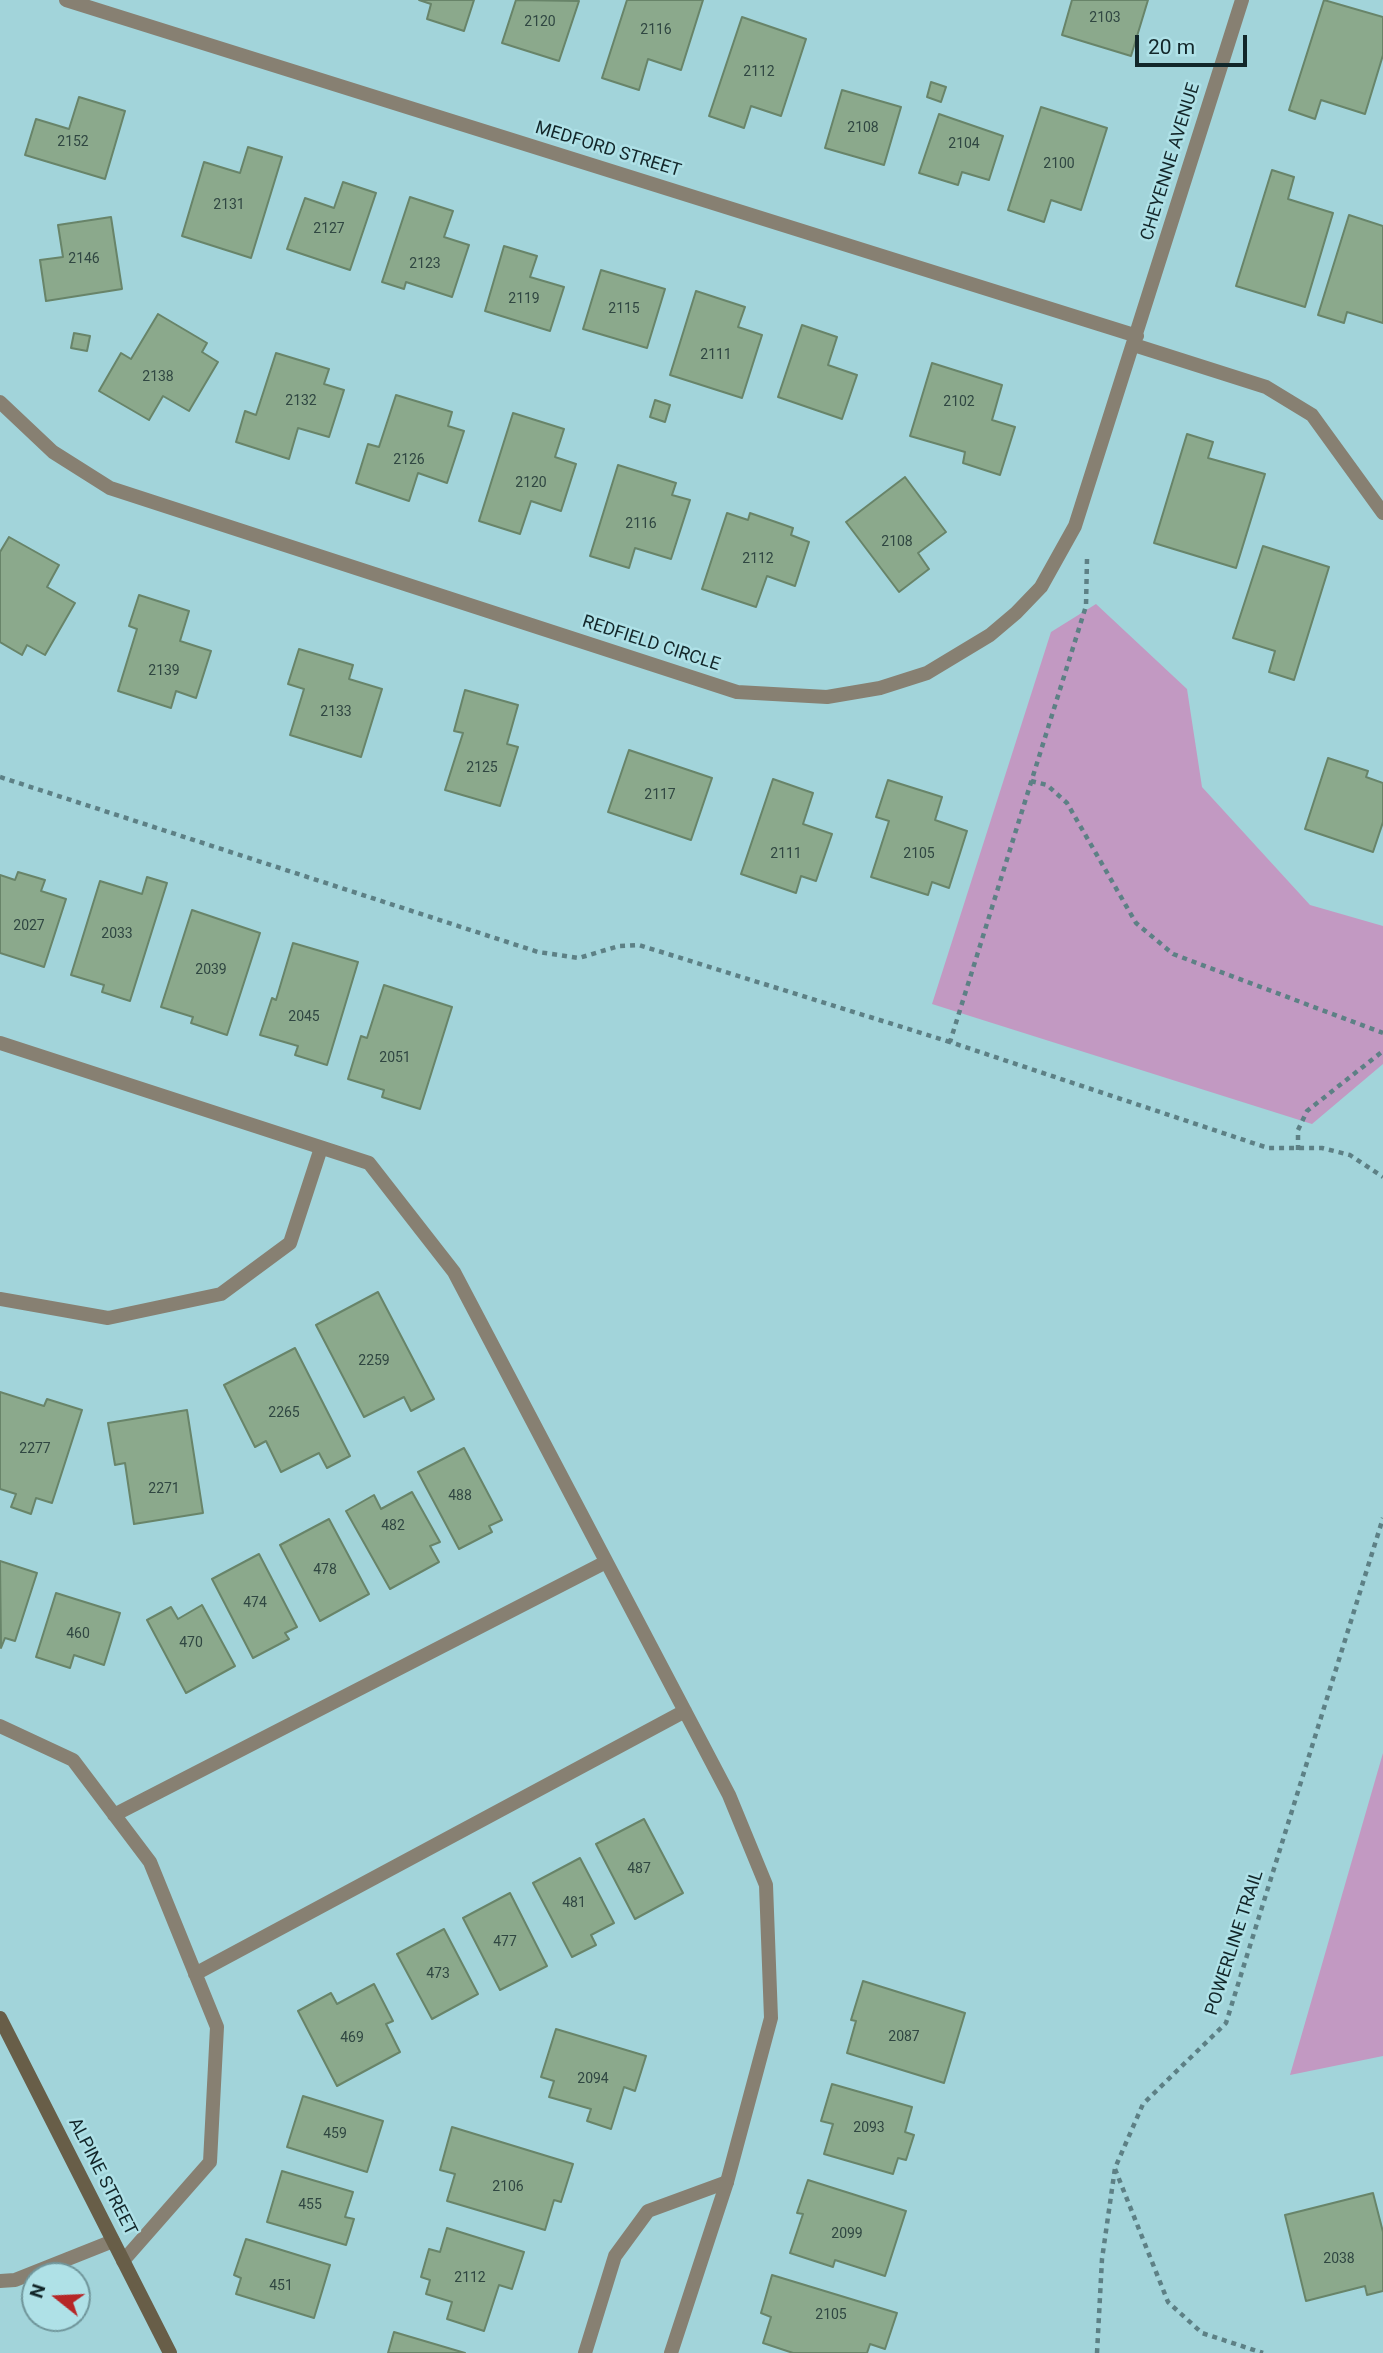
<!DOCTYPE html>
<style>
body{margin:0}
#map{position:relative;width:1383px;height:2353px;overflow:hidden;background:#a2d4da;font-family:Roboto,sans-serif}
canvas{display:block}
.north{position:absolute;left:21px;top:2262px;width:70px;height:70px;box-sizing:border-box;background:#afe1e7;border:2px solid #70969b;border-radius:50%;rotate:288deg;font-size:19px;font-weight:700;line-height:28px;text-align:center;color:#122629}
.north::after{content:'';display:block;margin:auto;width:24px;height:32px;background:#b62627;clip-path:polygon(50% 0,100% 100%,50% 72%,0 100%)}
.scale{position:absolute;left:1135px;top:35px;width:112px;height:32px;box-sizing:border-box;border:4px solid #122629;border-top:0;padding-left:9px;font-size:21px;line-height:24px;white-space:nowrap;color:#122629;-webkit-text-stroke:5px #afe1e7;paint-order:stroke}
</style>
<div id="map">
<canvas width="1383" height="2353"></canvas>
<div class="north">N</div>
<div class="scale">20 m</div>
</div>
<script>
const context = document.querySelector('canvas').getContext('2d');
context.lineJoin = 'round';
function fillPath(path, color) { context.fillStyle = color; context.fill(path, 'evenodd'); }
const shape = rows => new Path2D(rows.map(r => 'M' + r).join(''));
function stroke(path, color, width, dash) { context.strokeStyle = color; context.lineWidth = width; context.lineCap = dash ? 'butt' : 'round'; context.setLineDash(dash || []); context.stroke(path); }
function write(font, color, halo, rows, align = 'center') {
  context.font = font + ' Roboto,sans-serif'; context.lineWidth = 5; context.setLineDash([]); context.textBaseline = 'middle'; context.strokeStyle = halo; context.fillStyle = color; for (const [text, x, y, turn = 0] of rows) {
    context.save(); context.translate(x, y); context.rotate((+turn || 0) * Math.PI / 180); context.textAlign = isNaN(turn) ? turn : align; if (halo) context.strokeText(text, 0, 0); context.fillText(text, 0, 0); context.restore();
  }
}
const green = shape([
 [1096,604,1187,689,1202,787,1310,905,1383,926,1383,1064,1312,1124,932,1004,1051,632],
 [1383,1753,1383,2056,1290,2075]
]);
const building = shape([
 [419,0,474,0,464,31,427,19,431,4,419,0],
 [516,0,579,1,559,61,502,43,516,0],
 [627,0,703,0,681,70,648,59,639,90,602,78,627,0],
 [1072,0,1148,0,1131,56,1062,35,1072,0],
 [1324,0,1383,17,1383,55,1365,114,1321,100,1315,119,1289,110,1324,0],
 [742,17,806,39,781,116,751,106,744,128,709,116,742,17],
 [931,82,946,87,941,102,927,97,931,82],
 [842,90,901,107,884,165,825,148,842,90],
 [79,97,125,111,105,179,25,155,36,119,69,129,79,97],
 [1041,107,1107,128,1081,210,1051,200,1044,222,1008,210,1041,107],
 [939,114,1003,136,989,180,962,172,958,185,919,173,939,114],
 [248,147,282,157,251,258,182,236,204,162,240,173,248,147],
 [1272,170,1294,177,1288,199,1333,213,1305,307,1236,286,1272,170],
 [343,182,376,193,350,270,287,249,305,198,334,208,343,182],
 [410,197,453,211,444,237,469,245,452,297,406,282,404,289,382,282,410,197],
 [1349,215,1383,226,1383,323,1347,312,1344,323,1318,315,1349,215],
 [111,217,122,289,46,301,40,260,63,257,58,225,111,217],
 [504,246,537,256,530,277,564,287,550,331,485,311,504,246],
 [601,270,665,289,647,348,583,329,601,270],
 [696,291,745,307,738,327,762,335,742,398,670,375,696,291],
 [158,314,207,343,202,352,218,362,189,411,163,396,149,420,99,391,121,353,131,359,158,314],
 [802,325,837,337,828,365,857,375,842,419,778,397,802,325],
 [74,333,90,336,87,351,71,348,74,333],
 [276,353,329,369,324,384,344,390,329,437,298,428,289,459,236,442,245,411,256,415,276,353],
 [932,363,1002,385,992,420,1015,427,1000,475,963,463,965,452,910,436,932,363],
 [396,395,452,412,448,426,464,431,447,483,418,473,409,501,356,483,368,444,379,447,396,395],
 [655,400,670,405,665,422,650,417,655,400],
 [513,413,564,429,555,457,576,464,561,511,531,501,520,534,479,521,513,413],
 [1187,434,1213,442,1208,458,1265,474,1236,568,1154,543,1187,434],
 [618,465,676,483,672,495,690,500,671,559,635,548,629,568,590,556,618,465],
 [905,477,946,532,918,553,929,569,899,592,846,522,905,477],
 [727,513,748,520,750,513,793,528,791,535,809,542,795,586,767,576,756,607,702,589,727,513],
 [9,537,59,565,47,587,75,603,45,655,27,645,22,655,0,642,0,552,9,537],
 [1263,546,1329,567,1294,680,1269,672,1275,651,1233,638,1263,546],
 [139,595,189,611,180,641,211,651,196,698,176,691,171,708,118,691,137,629,129,626,139,595],
 [299,649,353,665,349,679,382,689,361,757,290,735,304,689,288,684,299,649],
 [465,690,518,705,507,744,518,747,500,806,445,790,463,733,454,731,465,690],
 [629,750,712,778,691,840,608,812,629,750],
 [1328,758,1368,771,1366,777,1383,783,1383,822,1373,852,1305,829,1328,758],
 [773,779,813,793,803,824,832,834,816,881,801,876,796,893,741,874,773,779],
 [888,780,942,797,935,820,967,831,949,888,932,882,928,895,871,877,889,821,876,817,888,780],
 [18,872,45,880,41,891,66,899,44,967,0,953,0,875,15,880,18,872],
 [147,877,167,883,130,1001,102,992,104,985,71,975,100,881,142,894,147,877],
 [192,910,260,933,227,1035,191,1023,193,1017,161,1007,192,910],
 [293,943,358,962,327,1065,295,1055,298,1046,260,1035,272,998,276,1000,293,943],
 [384,985,452,1007,420,1109,382,1097,384,1090,348,1079,361,1036,367,1038,384,985],
 [378,1292,434,1399,411,1411,404,1397,364,1417,316,1325,378,1292],
 [295,1348,350,1456,327,1468,319,1453,281,1472,266,1441,255,1447,224,1385,295,1348],
 [0,1392,44,1406,47,1399,82,1410,52,1503,36,1498,31,1514,11,1507,16,1494,0,1489,0,1392],
 [187,1410,203,1513,134,1524,125,1463,115,1465,108,1423,187,1410],
 [464,1448,502,1520,489,1526,492,1532,459,1549,418,1472,464,1448],
 [412,1492,440,1542,430,1546,439,1562,390,1589,346,1511,374,1495,381,1509,412,1492],
 [329,1519,369,1594,320,1621,280,1545,329,1519],
 [259,1554,297,1627,285,1633,289,1639,253,1658,212,1579,259,1554],
 [0,1561,37,1573,15,1641,5,1638,1,1648,0,1561],
 [56,1593,120,1613,104,1665,74,1655,70,1668,36,1657,56,1593],
 [202,1605,235,1666,186,1693,147,1620,171,1607,178,1619,202,1605],
 [644,1819,683,1893,635,1919,596,1844,644,1819],
 [580,1858,614,1923,591,1935,596,1945,572,1957,533,1883,580,1858],
 [510,1893,547,1966,500,1990,463,1918,510,1893],
 [444,1929,478,1994,432,2019,397,1954,444,1929],
 [863,1981,965,2013,944,2083,847,2053,856,2021,851,2020,863,1981],
 [374,1984,393,2021,386,2024,400,2052,337,2086,298,2011,331,1993,337,2004,374,1984],
 [556,2029,646,2056,635,2091,624,2087,611,2129,587,2121,591,2109,549,2097,554,2081,541,2077,556,2029],
 [832,2084,912,2107,905,2132,914,2135,906,2160,898,2158,893,2174,824,2154,833,2124,821,2121,832,2084],
 [303,2096,383,2121,367,2172,287,2147,303,2096],
 [452,2127,573,2164,561,2202,554,2200,545,2230,447,2201,455,2174,440,2170,452,2127],
 [282,2171,353,2192,345,2217,354,2219,346,2245,267,2222,282,2171],
 [808,2180,906,2211,885,2276,835,2260,833,2267,790,2253,803,2214,797,2213,808,2180],
 [1373,2193,1383,2232,1383,2291,1367,2295,1365,2286,1306,2301,1285,2215,1373,2193],
 [447,2228,524,2252,512,2289,499,2285,484,2331,447,2319,452,2302,426,2294,430,2280,421,2277,429,2249,440,2252,447,2228],
 [246,2239,330,2265,314,2318,236,2294,241,2278,234,2275,246,2239],
 [772,2275,897,2313,885,2349,870,2344,867,2353,793,2353,763,2343,771,2317,761,2313,772,2275],
 [394,2332,465,2353,388,2353,394,2332]
]);
const path = shape([
 [1087,559,1086,606,950,1042,1268,1148,1322,1148,1350,1155,1383,1177],
 [0,777,538,952,579,958,619,946,639,945,950,1042],
 [1031,781,1047,785,1067,803,1136,923,1173,954,1383,1033],
 [1298,1150,1298,1130,1307,1111,1383,1051],
 [1115,2169,1168,2302,1202,2333,1263,2353],
 [1097,2353,1102,2259,1115,2168,1143,2104,1226,2023,1383,1518]
]);
const lane = shape([
 [0,2281,15,2280,113,2241],
 [585,2353,615,2256,648,2211,727,2182]
]);
const street = shape([
 [66,0,1137,336],
 [1134,345,1266,387,1312,415,1383,513],
 [0,402,53,452,110,488,737,692,827,697,880,688,927,673,990,635,1016,613,1041,587,1075,526,1242,0],
 [0,1043,369,1163,454,1272,729,1795,766,1885,771,2018,727,2182,671,2353],
 [0,1299,108,1318,221,1294,290,1243,321,1148],
 [0,1726,73,1760,150,1862,217,2027,210,2162,123,2261],
 [114,1815,606,1562],
 [195,1974,685,1711]
]);
const secondary = shape([
 [0,2018,170,2353]
]);
const numberNames = [
 ["2103",1105,18],
 ["2120",540,22],
 ["2116",656,30],
 ["2112",759,72],
 ["2108",863,128],
 ["2152",73,142],
 ["2104",964,144],
 ["2100",1059,164],
 ["2131",229,205],
 ["2127",329,229],
 ["2146",84,259],
 ["2123",425,264],
 ["2119",524,299],
 ["2115",624,309],
 ["2111",716,355],
 ["2138",158,377],
 ["2132",301,401],
 ["2102",959,402],
 ["2126",409,460],
 ["2120",531,483],
 ["2116",641,524],
 ["2108",897,542],
 ["2112",758,559],
 ["2139",164,671],
 ["2133",336,712],
 ["2125",482,768],
 ["2117",660,795],
 ["2111",786,854],
 ["2105",919,854],
 ["2027",29,926],
 ["2033",117,934],
 ["2039",211,970],
 ["2045",304,1017],
 ["2051",395,1058],
 ["2259",374,1361],
 ["2265",284,1413],
 ["2277",35,1449],
 ["2271",164,1489],
 ["488",460,1496],
 ["482",393,1526],
 ["478",325,1570],
 ["474",255,1603],
 ["460",78,1634],
 ["470",191,1643],
 ["487",639,1869],
 ["481",574,1903],
 ["477",505,1942],
 ["473",438,1974],
 ["2087",904,2037],
 ["469",352,2038],
 ["2094",593,2079],
 ["2093",869,2128],
 ["459",335,2134],
 ["2106",508,2187],
 ["455",310,2205],
 ["2099",847,2234],
 ["2038",1339,2259],
 ["2112",470,2278],
 ["451",281,2286],
 ["2105",831,2315]
];
const streetNames = [
 ["MEDFORD STREET",608,150,17],
 ["CHEYENNE AVENUE",1171,162,-73],
 ["REDFIELD CIRCLE",651,644,18],
 ["POWERLINE TRAIL",1235,1943,-72],
 ["ALPINE STREET",102,2177,63]
];
fillPath(green, '#c299c2');
fillPath(building, '#8ba98c');
stroke(building, '#688469', 2);
stroke(path, '#5d8085', 4.5, [5, 5]);
stroke(lane, '#878072', 14);
stroke(street, '#878072', 14);
stroke(secondary, '#685e48', 14);
write('14px', '#304742', null, numberNames);
write('18px', '#122629', '#afe1e7', streetNames);
</script>
